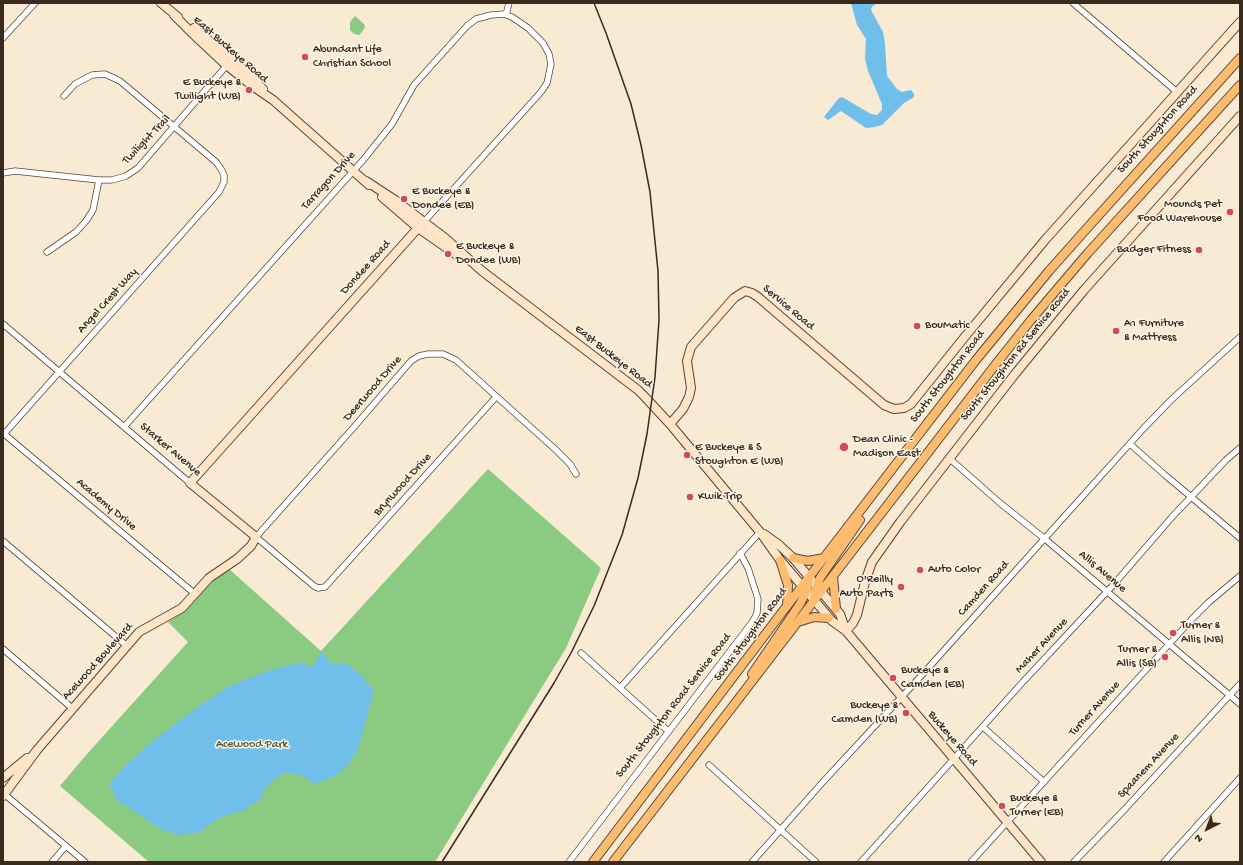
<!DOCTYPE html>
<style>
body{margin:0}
#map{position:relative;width:1243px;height:865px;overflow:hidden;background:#f8ead3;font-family:"Gochi Hand",sans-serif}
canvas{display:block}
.frame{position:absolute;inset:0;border:4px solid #3b2a1e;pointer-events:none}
.north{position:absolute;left:1187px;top:809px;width:40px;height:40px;-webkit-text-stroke:3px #fcf5e5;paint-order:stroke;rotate:222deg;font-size:11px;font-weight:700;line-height:16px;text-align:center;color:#3b2a1e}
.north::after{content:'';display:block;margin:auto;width:14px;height:18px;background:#3b2a1e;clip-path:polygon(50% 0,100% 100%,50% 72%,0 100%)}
</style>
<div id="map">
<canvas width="1243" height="865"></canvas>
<div class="frame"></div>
<div class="north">N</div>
</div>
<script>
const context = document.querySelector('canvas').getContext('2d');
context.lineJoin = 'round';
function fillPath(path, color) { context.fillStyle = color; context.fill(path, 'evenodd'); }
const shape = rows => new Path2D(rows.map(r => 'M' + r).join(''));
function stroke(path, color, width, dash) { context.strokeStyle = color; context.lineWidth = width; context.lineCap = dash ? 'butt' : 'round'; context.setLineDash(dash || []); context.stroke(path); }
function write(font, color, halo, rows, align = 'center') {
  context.font = font + ' "Gochi Hand",sans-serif'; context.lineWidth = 3; context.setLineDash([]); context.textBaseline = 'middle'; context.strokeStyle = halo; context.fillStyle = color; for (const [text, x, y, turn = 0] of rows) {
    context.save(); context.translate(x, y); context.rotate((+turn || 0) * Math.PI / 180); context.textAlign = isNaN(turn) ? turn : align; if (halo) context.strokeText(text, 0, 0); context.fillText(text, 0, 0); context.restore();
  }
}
const green = shape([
 [355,16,364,24,365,27,362,32,359,35,354,34,350,30,350,22],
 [488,469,601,568,566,648,435,862,149,862,60,786,87,754,188,642,168,622,186,611,211,583,222,574,229,569,321,651]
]);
const water = shape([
 [851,3,879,3,874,5,871,8,872,12,883,32,885,44,887,76,897,89,902,92,911,90,914,94,914,97,904,103,882,125,875,127,866,128,841,111,828,120,824,117,838,99,842,97,871,114,877,115,882,110,882,104,868,71,865,59,866,39,857,25],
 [321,651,331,664,347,664,360,674,374,690,359,747,349,764,335,776,315,784,302,775,284,772,265,788,261,799,245,810,219,818,198,833,177,835,161,829,117,800,109,784,127,764,155,739,205,702,228,687,267,671,296,663,314,666]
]);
const street = shape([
 [1073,3,1177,92],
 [506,15,509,3],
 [3,38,35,3],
 [3,173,15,171,99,180,112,180,126,176,138,168,228,64],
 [47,252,76,232,86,221,93,210,99,180],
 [3,324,190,483],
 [496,397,325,587,318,588,314,586,256,537,354,427,411,361,419,356,428,354,443,354,456,360,556,450,570,464,576,474],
 [124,427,364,159,392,124,414,85,467,26,476,19,491,15,504,14,512,17,528,28,543,43,549,54,551,64,547,83,541,92,422,224],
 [3,433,195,594],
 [4,434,219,192,224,182,224,175,221,169,216,162,120,81,105,74,92,75,75,84,64,96],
 [1130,444,1165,475,1240,538],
 [949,458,1000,503,1045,539,1240,704],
 [3,541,127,646],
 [3,649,72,708],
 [581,653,668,731],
 [620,688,760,532],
 [983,727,1044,782],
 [709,765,816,862],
 [3,793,85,862],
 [52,862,66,846],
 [569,862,753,621,757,613,758,599,748,568,740,553],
 [752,862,822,783,921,676,1143,429,1171,400,1240,337],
 [861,862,1021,684,1115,583,1172,517,1226,460,1240,448],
 [971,862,1192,619,1209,602,1240,576],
 [1074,862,1125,809,1240,684],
 [1164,862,1240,778]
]);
const secondary = shape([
 [161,3,178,17],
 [174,15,191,32,224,63,251,85,273,100,369,185],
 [194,28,233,60,263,89],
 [366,181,395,200,445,238,482,271,638,390,645,397,670,424,760,532,780,560,832,621,846,631,1041,862],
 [382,197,418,228,461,258],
 [670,424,683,409,689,397,691,388,687,361,691,347,734,298,745,291,752,293,758,297,884,405,894,409,904,408,911,404,963,339,1045,240,1240,22],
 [764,534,778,544,793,558,840,614,846,631],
 [846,631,853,623,857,615,865,582,872,562,901,521,1015,374,1084,290,1240,116],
 [3,778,27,758],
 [3,796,37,750,139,632,182,608,209,578,237,559,251,546,256,537,190,483,418,228]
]);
const primary = shape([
 [793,558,808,561,824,558],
 [780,560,788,585,787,606],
 [833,576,836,609],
 [814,599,815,591,820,578,860,520],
 [798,622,814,617,829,618],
 [752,674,800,604,807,590,809,580],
 [593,862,780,615,976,360,1049,271,1089,226,1240,58],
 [613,862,996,364,1031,320,1087,254,1240,85]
]);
const rail = shape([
 [442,862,554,683,571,653,594,606,622,535,638,478,647,434,655,377,659,320,658,271,650,192,641,145,631,104,606,33,594,3]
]);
const markers = [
 [305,57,4,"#d1495b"],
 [249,90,4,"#d1495b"],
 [404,199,4,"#d1495b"],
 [1230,212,4,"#d1495b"],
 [1199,250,4,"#d1495b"],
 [448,254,4,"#d1495b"],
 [917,326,4,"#d1495b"],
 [1116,331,4,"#d1495b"],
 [844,447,5,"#d1495b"],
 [687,455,4,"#d1495b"],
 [690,497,4,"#d1495b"],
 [920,570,4,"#d1495b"],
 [901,587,4,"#d1495b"],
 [1173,633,4,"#d1495b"],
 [1165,657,4,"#d1495b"],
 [893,678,4,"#d1495b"],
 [906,713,4,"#d1495b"],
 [1002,806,4,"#d1495b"]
];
const streetNames = [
 ["East Buckeye Road",230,50,41],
 ["South Stoughton Road",1158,130,-48],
 ["Twilight Trail",147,140,-46],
 ["Tarragon Drive",329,181,-48],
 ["Dondee Road",366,268,-48],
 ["Angel Crest Way",108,301,-48],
 ["Service Road",788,308,40],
 ["South Stoughton Rd Service Road",1016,355,-51],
 ["East Buckeye Road",613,357,38],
 ["South Stoughton Road",948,377,-52],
 ["Deerwood Drive",373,389,-49],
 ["Starker Avenue",170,450,40],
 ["Brynwood Drive",403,485,-48],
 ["Academy Drive",106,505,40],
 ["Allis Avenue",1102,572,40],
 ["Camden Road",984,589,-48],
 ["South Stoughton Road",751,635,-53],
 ["Maher Avenue",1042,646,-47],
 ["Acewood Boulevard",98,662,-48],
 ["South Stoughton Road Service Road",674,706,-52],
 ["Turner Avenue",1095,709,-48],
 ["Buckeye Road",952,739,49],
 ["Spaanem Avenue",1149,766,-47]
];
const poiNames = [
 ["Abundant Life",313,50],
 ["Christian School",313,64],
 ["E Buckeye &",241,83,"right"],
 ["Twilight (WB)",241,97,"right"],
 ["E Buckeye &",412,192],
 ["Dondee (EB)",412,206],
 ["Mounds Pet",1222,205,"right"],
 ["Food Warehouse",1222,219,"right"],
 ["E Buckeye &",456,247],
 ["Dondee (WB)",456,261],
 ["Badger Fitness",1191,250,"right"],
 ["A1 Furniture",1124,324],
 ["& Mattress",1124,338],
 ["BouMatic",925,326],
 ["Dean Clinic -",853,440],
 ["Madison East",853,454],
 ["E Buckeye & S",695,448],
 ["Stoughton E (WB)",695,462],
 ["Kwik Trip",698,497],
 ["Auto Color",928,570],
 ["O'Reilly",893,580,"right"],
 ["Auto Parts",893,594,"right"],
 ["Turner &",1181,626],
 ["Allis (NB)",1181,640],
 ["Turner &",1157,650,"right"],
 ["Allis (SB)",1157,664,"right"],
 ["Buckeye &",901,671],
 ["Camden (EB)",901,685],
 ["Buckeye &",898,706,"right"],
 ["Camden (WB)",898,720,"right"],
 ["Buckeye &",1010,799],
 ["Turner (EB)",1010,813]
];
const parkNames = [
 ["Acewood Park",252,745]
];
fillPath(green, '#8aca81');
fillPath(water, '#70bfeb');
stroke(street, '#574739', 7);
stroke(secondary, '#574739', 10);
stroke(primary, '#574739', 10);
stroke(street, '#fff', 5.5);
stroke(secondary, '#ffe4c6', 8);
stroke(primary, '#febc70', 8);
stroke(rail, '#3b2a1e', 1.5);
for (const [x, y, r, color] of markers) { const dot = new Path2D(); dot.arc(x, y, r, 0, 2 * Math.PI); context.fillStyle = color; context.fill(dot); stroke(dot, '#fcf5e5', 1.5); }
write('12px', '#3b2a1e', '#fcf5e5', streetNames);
write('12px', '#3b2a1e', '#fcf5e5', poiNames, 'left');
write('12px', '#535a3c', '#fcf5e5', parkNames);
</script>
